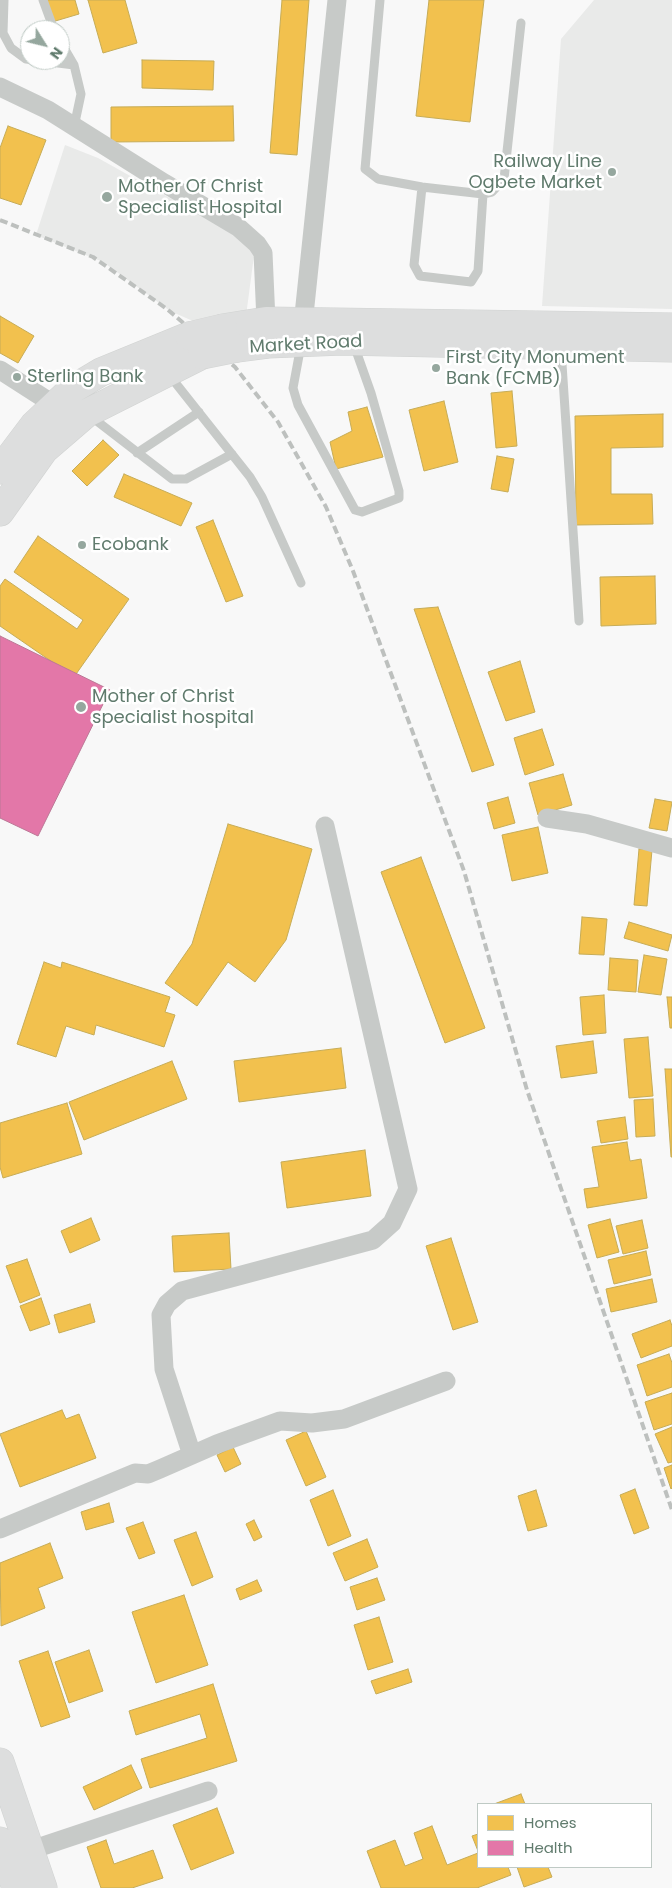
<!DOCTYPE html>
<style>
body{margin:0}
#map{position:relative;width:672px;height:1888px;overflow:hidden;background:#f8f8f8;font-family:Poppins,sans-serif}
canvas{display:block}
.legend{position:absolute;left:477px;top:1803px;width:175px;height:65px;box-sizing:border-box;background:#fff;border:1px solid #bfcac5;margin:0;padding:6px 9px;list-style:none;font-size:15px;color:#607b6d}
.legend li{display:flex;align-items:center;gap:10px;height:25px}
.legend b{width:25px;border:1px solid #bfcac5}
.north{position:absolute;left:20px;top:20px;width:50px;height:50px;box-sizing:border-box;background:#fff;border:1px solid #bfcac5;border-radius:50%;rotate:126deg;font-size:14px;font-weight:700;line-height:20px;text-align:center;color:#607b6d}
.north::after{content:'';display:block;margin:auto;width:18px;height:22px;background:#95a79e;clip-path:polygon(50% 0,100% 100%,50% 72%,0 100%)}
</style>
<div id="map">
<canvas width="672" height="1888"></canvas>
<ul class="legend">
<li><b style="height:14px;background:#f2c14e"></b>Homes</li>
<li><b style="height:14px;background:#e377a8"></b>Health</li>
</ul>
<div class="north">N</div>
</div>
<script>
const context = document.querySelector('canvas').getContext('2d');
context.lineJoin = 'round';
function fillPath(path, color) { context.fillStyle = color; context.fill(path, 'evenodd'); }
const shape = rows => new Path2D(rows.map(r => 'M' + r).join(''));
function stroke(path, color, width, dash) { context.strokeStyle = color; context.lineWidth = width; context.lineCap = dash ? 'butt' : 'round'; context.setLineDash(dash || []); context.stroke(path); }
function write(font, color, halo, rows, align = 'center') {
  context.font = font + ' Poppins,sans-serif'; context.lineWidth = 5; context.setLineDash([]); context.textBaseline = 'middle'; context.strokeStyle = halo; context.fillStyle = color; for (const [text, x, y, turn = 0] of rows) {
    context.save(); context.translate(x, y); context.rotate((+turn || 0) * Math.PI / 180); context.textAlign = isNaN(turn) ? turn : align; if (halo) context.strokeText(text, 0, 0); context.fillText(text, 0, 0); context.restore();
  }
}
const built = shape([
 [594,0,672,0,672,309,542,306,561,39],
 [65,145,98,158,247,241,255,248,246,316,193,321,170,311,103,262,36,235]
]);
const homes = shape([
 [46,0,75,0,79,14,52,22,46,0],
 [88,0,125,0,137,43,103,53,88,0],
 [282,0,309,0,297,155,270,153,282,0],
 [429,0,484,0,470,122,416,116,429,0],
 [142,60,214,61,213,90,142,88,142,60],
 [233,106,234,141,111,142,111,107,233,106],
 [8,126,46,140,21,205,0,198,0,148,8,126],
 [0,316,34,336,18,363,0,353,0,316],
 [512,391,517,446,496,448,491,393,512,391],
 [444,401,458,462,424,471,409,410,444,401],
 [367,407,383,457,336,469,330,442,352,431,348,412,367,407],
 [663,414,663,447,611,448,611,494,652,494,653,524,576,525,575,416,663,414],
 [103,440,119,455,87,486,72,471,103,440],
 [497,456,514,459,508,492,491,489,497,456],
 [124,474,192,503,181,526,114,497,124,474],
 [213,520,243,596,226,602,196,527,213,520],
 [38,536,129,599,74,677,0,626,0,586,5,579,77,629,83,620,14,572,38,536],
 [655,576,656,624,601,626,600,577,655,576],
 [438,607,494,765,472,772,414,609,438,607],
 [520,661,535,712,506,721,488,672,520,661],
 [542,729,554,765,525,775,514,738,542,729],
 [563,774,572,805,538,815,529,783,563,774],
 [508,797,515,823,494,829,487,803,508,797],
 [655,799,672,802,667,831,649,828,655,799],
 [228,824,312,849,286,940,255,982,228,962,197,1006,165,983,192,944,228,824],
 [538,827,548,873,512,881,502,835,538,827],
 [639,849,652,850,647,906,634,905,639,849],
 [421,857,485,1028,445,1043,381,872,421,857],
 [582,917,607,919,604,955,579,954,582,917],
 [629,922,672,935,668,951,624,938,629,922],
 [644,955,667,959,661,995,638,992,644,955],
 [610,958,638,960,636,992,608,990,610,958],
 [44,962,61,968,62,962,170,997,165,1012,175,1015,164,1047,96,1025,94,1035,66,1026,56,1057,17,1044,44,962],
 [604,995,606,1033,583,1035,580,997,604,995],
 [667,997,672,997,672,1028,670,1028,667,997],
 [648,1037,653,1096,629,1098,624,1039,648,1037],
 [593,1041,597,1073,561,1078,556,1046,593,1041],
 [341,1048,346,1088,239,1102,234,1061,341,1048],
 [172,1061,187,1099,84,1140,69,1102,172,1061],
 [665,1069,672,1069,672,1157,671,1157,665,1069],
 [653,1099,655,1136,636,1137,634,1100,653,1099],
 [67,1103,82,1154,3,1178,0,1167,0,1123,67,1103],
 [625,1117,628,1139,601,1143,597,1121,625,1117],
 [627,1142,630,1161,641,1159,647,1198,587,1208,584,1189,599,1187,592,1147,627,1142],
 [365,1150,371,1196,287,1208,281,1162,365,1150],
 [91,1218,100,1240,70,1253,61,1231,91,1218],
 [610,1219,619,1252,597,1258,588,1225,610,1219],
 [642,1220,648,1248,623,1254,616,1226,642,1220],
 [229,1233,231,1269,174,1272,172,1236,229,1233],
 [451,1238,478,1322,453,1330,426,1246,451,1238],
 [646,1251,651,1275,614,1284,608,1260,646,1251],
 [27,1259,40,1295,20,1303,6,1266,27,1259],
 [652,1279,657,1302,611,1312,606,1289,652,1279],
 [41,1298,50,1324,30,1331,20,1306,41,1298],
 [90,1304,95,1322,59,1333,54,1315,90,1304],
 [670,1320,672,1326,672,1346,641,1358,632,1334,670,1320],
 [669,1354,672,1363,672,1387,647,1396,637,1365,669,1354],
 [672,1393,672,1424,654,1430,645,1402,672,1393],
 [62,1410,66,1419,79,1414,96,1458,20,1487,0,1434,62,1410],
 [672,1427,672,1462,668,1463,655,1434,672,1427],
 [306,1431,326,1477,306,1486,286,1440,306,1431],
 [233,1447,241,1464,225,1472,217,1455,233,1447],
 [672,1465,672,1488,671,1489,664,1468,672,1465],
 [635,1489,649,1528,634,1534,620,1495,635,1489],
 [333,1490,351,1536,328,1546,310,1500,333,1490],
 [536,1490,547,1526,528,1531,518,1496,536,1490],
 [109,1503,114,1522,86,1530,81,1512,109,1503],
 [254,1520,262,1537,254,1541,246,1524,254,1520],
 [143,1522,155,1553,139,1559,126,1528,143,1522],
 [196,1532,213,1577,192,1586,174,1540,196,1532],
 [367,1539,378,1567,345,1581,333,1553,367,1539],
 [50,1543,63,1578,38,1588,45,1608,1,1626,0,1563,50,1543],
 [377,1578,385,1600,357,1610,350,1587,377,1578],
 [257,1580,262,1591,240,1600,236,1589,257,1580],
 [184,1595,208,1665,156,1683,132,1612,184,1595],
 [379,1617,393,1662,368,1670,354,1625,379,1617],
 [89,1650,103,1691,69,1703,55,1662,89,1650],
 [48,1651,70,1717,41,1727,19,1661,48,1651],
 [408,1669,412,1682,376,1694,371,1681,408,1669],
 [213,1684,237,1761,150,1788,141,1759,207,1738,200,1714,136,1735,129,1711,213,1684],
 [131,1765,142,1788,94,1810,83,1787,131,1765],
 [521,1794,525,1804,494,1804,521,1794],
 [217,1808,234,1853,191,1870,173,1825,217,1808],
 [432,1826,447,1865,478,1853,478,1867,508,1867,511,1875,477,1888,381,1888,367,1851,395,1840,405,1866,423,1859,414,1833,432,1826],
 [478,1834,478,1851,472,1836,478,1834],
 [106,1840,114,1864,153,1850,163,1878,132,1888,101,1888,87,1847,106,1840],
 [517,1867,548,1867,552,1877,524,1887,517,1867]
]);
const health = shape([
 [0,636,110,690,38,836,0,818,0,636]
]);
const lane = shape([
 [4,0,3,33,11,48,26,59,74,65],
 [43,0,54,30],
 [380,0,365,169,378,179,422,187,483,194,492,192,504,179,521,23],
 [60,41,74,65,81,94,74,127],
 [422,187,414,265,420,276,471,282,478,271,483,194],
 [301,345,293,388,298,405,355,510,362,512,399,498,399,491,371,393,354,345],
 [561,349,579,621],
 [170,376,250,477,262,497,301,583],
 [89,415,172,479,186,479,232,454],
 [137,453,199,412]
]);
const street = shape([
 [0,87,48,110,164,183,238,227,257,244,263,253,266,321],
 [302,334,337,0],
 [0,370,53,404],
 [547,818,587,824,672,848],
 [192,1455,164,1369,161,1315,167,1304,182,1291,373,1240,392,1223,408,1189,325,826],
 [0,1529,135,1473,148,1474,160,1469,217,1444,280,1421,312,1423,344,1419,446,1381],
 [31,1850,208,1791]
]);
const primary = shape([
 [223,328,266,321,672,327],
 [237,348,268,344,342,341,672,348],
 [0,470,34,425,71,390,101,372,189,336],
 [0,512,44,450,87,413,202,355],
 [0,1762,43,1888],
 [0,1841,16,1888]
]);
const rail = shape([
 [0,220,93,257,167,309,235,367,278,422,326,507,353,571,464,871,527,1090,672,1510]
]);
const primaryBridge = shape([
 [189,336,223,328],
 [202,355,237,348]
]);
const markers = [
 [612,172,5,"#95a79e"],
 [107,197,6,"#95a79e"],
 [436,368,5,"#95a79e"],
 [17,377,5,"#95a79e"],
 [82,545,5,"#95a79e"],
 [81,707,6,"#95a79e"]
];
const poiNames = [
 ["Railway Line",602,162,"right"],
 ["Ogbete Market",602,183,"right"],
 ["Mother Of Christ",118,187],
 ["Specialist Hospital",118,208],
 ["First City Monument",446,358],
 ["Bank (FCMB)",446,379],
 ["Sterling Bank",27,377],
 ["Ecobank",92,545],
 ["Mother of Christ",92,697],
 ["specialist hospital",92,718]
];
const streetNames = [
 ["Market Road",306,345,-3]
];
fillPath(built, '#e9eae9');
fillPath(homes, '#f2c14e');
stroke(homes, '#c6ac57', 1);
fillPath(health, '#e377a8');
stroke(health, '#bc7896', 1);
stroke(primary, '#d1d3d2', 29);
stroke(lane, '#c7cac8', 9);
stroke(street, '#c7cac8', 19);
stroke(primary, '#dddede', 28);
stroke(rail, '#bdc0be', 4, [8, 4]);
stroke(primaryBridge, '#d1d3d2', 29, []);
stroke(primaryBridge, '#dddede', 28);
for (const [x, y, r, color] of markers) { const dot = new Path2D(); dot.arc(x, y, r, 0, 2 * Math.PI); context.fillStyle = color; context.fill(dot); stroke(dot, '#fff', 2); }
write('18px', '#607b6d', '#fff', poiNames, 'left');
write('18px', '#607b6d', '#fff', streetNames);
</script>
